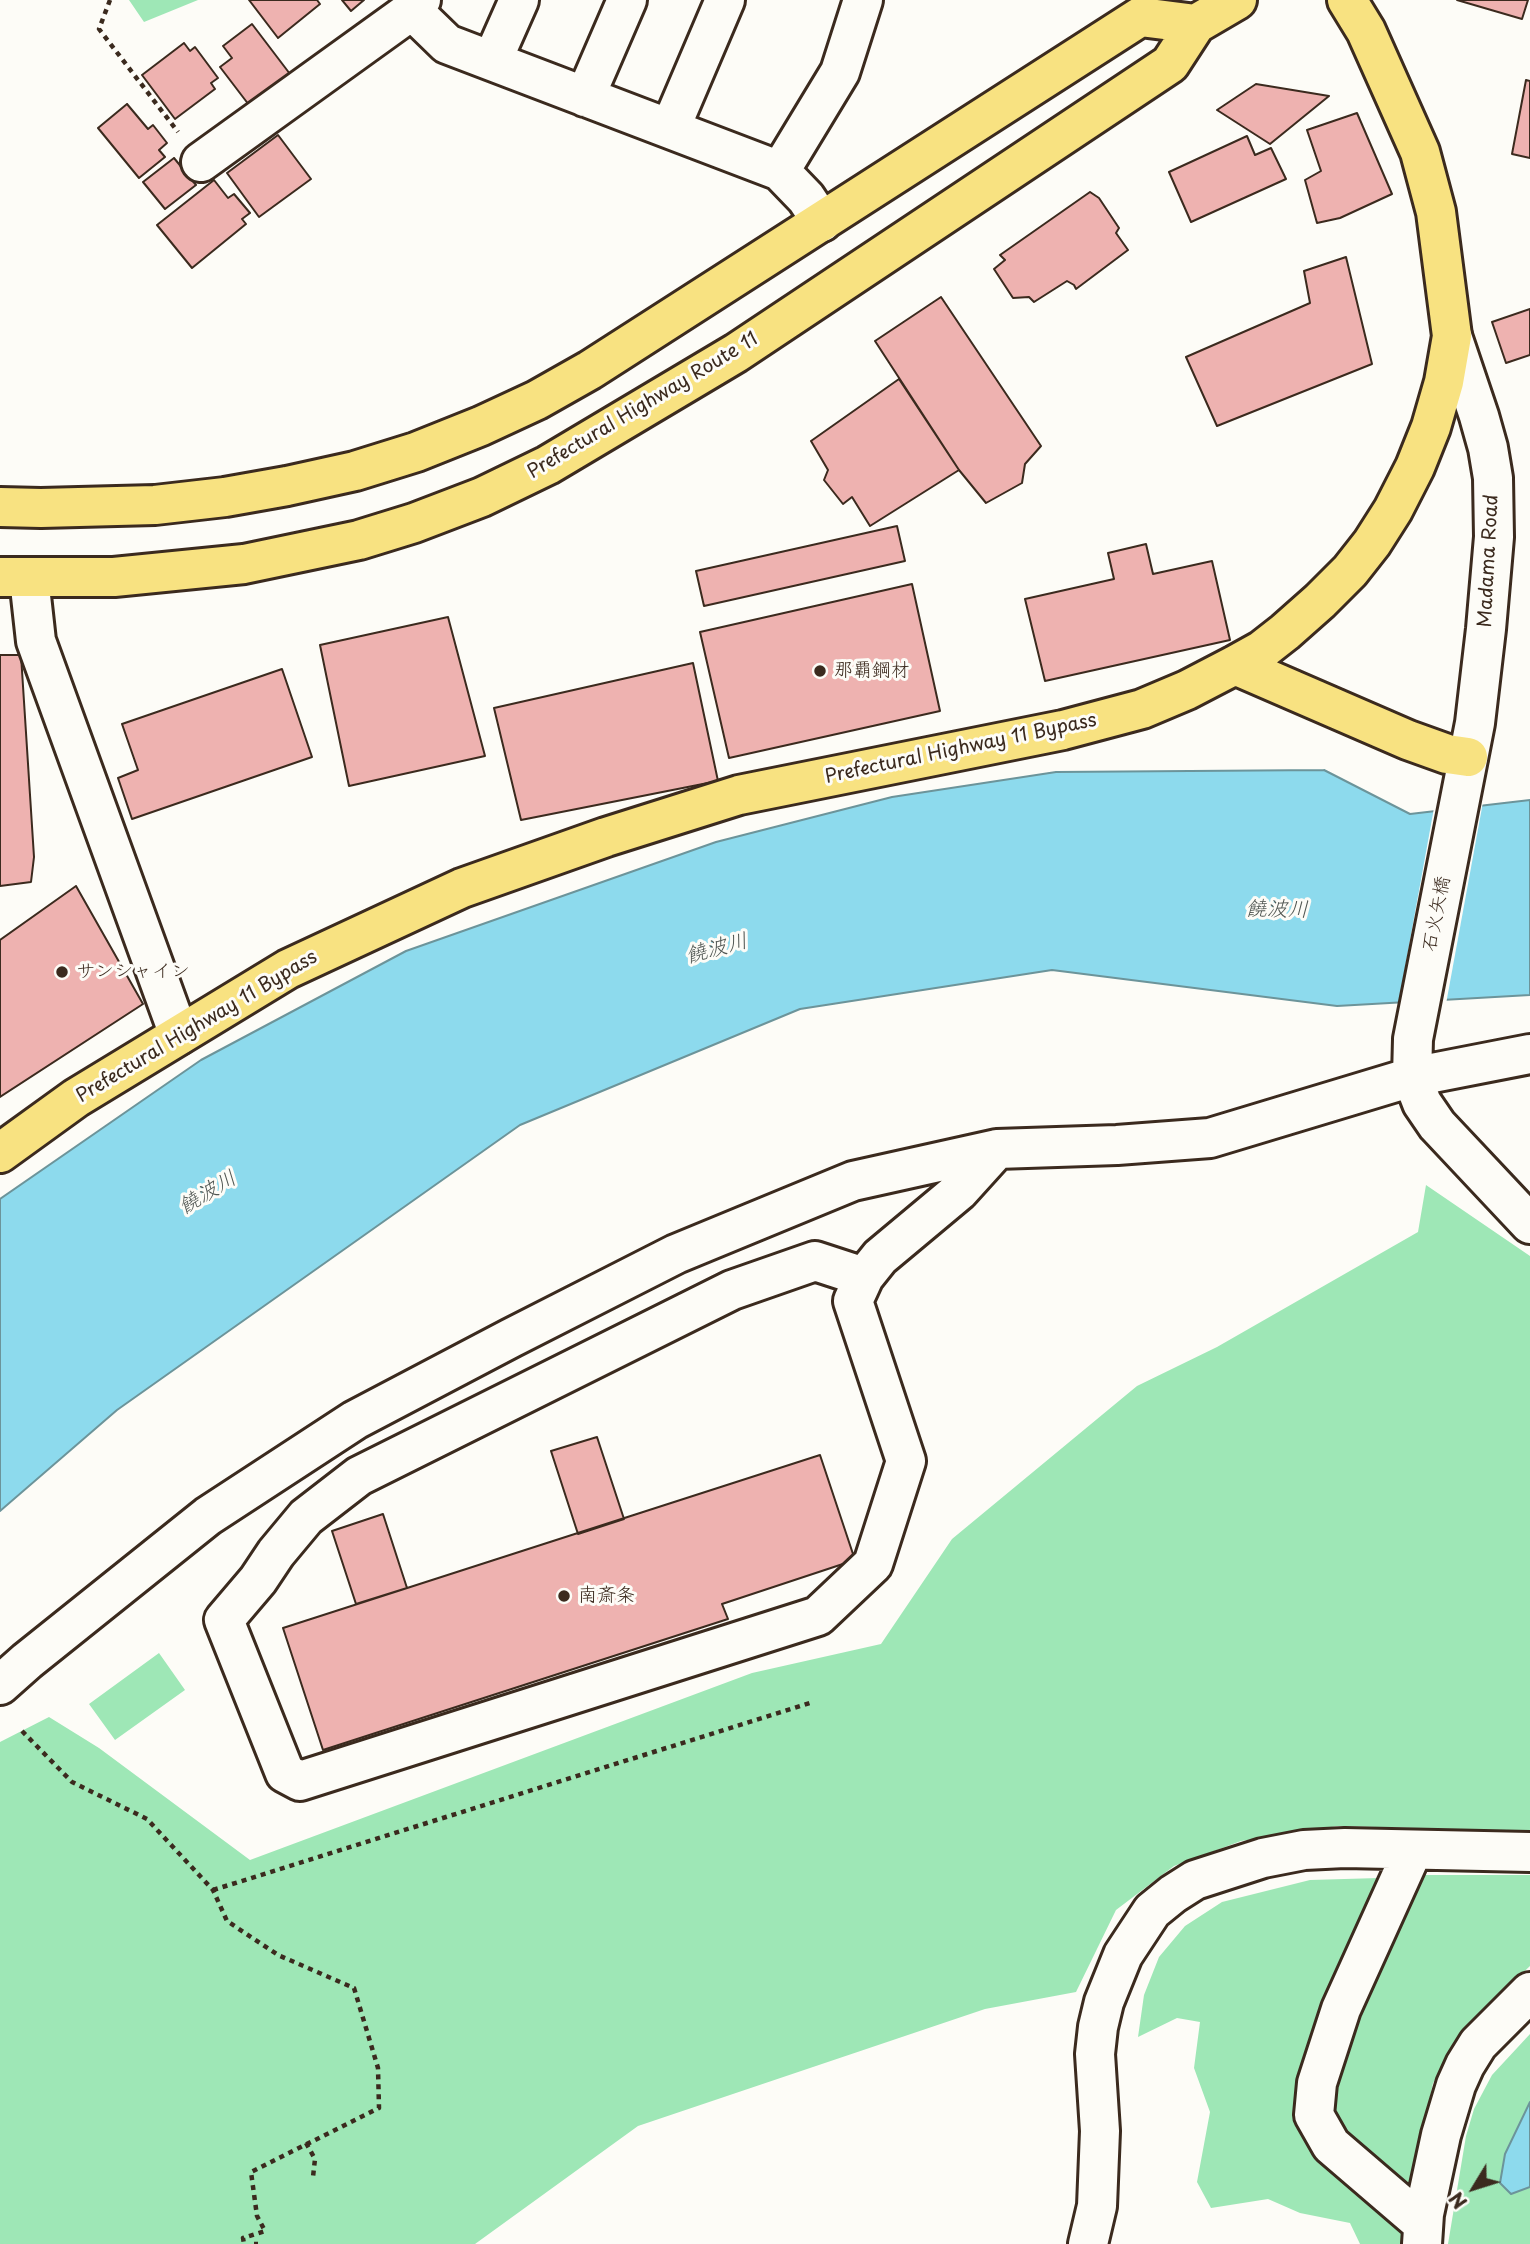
<!DOCTYPE html>
<meta charset="utf-8">
<style>
body{margin:0}
#map{position:relative;width:1530px;height:2244px;overflow:hidden;background:#fdfcf7;font-family:"Playpen Sans",sans-serif}
canvas{display:block}
.north{position:absolute;left:1439px;top:2153px;width:70px;height:70px;-webkit-text-stroke:5px #fdfcf7;paint-order:stroke;rotate:232deg;font-size:19px;font-weight:700;line-height:28px;text-align:center;color:#3b2a1e}
.north::after{content:'';display:block;margin:auto;width:24px;height:32px;background:#3b2a1e;clip-path:polygon(50% 0,100% 100%,50% 72%,0 100%)}
</style>
<div id="map">
<canvas width="1530" height="2244"></canvas>
<div class="north">N</div>
</div>
<script>
const context = document.querySelector('canvas').getContext('2d');
context.lineJoin = 'round';
function fillPath(path, color) { context.fillStyle = color; context.fill(path, 'evenodd'); }
const shape = rows => new Path2D(rows.map(r => 'M' + r).join(''));
function stroke(path, color, width, dash) { context.strokeStyle = color; context.lineWidth = width; context.lineCap = dash ? 'butt' : 'round'; context.setLineDash(dash || []); context.stroke(path); }
function write(font, color, halo, rows, align = 'center') {
  context.font = font + ' "Playpen Sans","Klee One",sans-serif'; context.lineWidth = 6; context.setLineDash([]); context.textBaseline = 'middle'; context.strokeStyle = halo; context.fillStyle = color; for (const [text, x, y, turn = 0] of rows) {
    context.save(); context.translate(x, y); context.rotate((+turn || 0) * Math.PI / 180); context.textAlign = isNaN(turn) ? turn : align; if (halo) context.strokeText(text, 0, 0); context.fillText(text, 0, 0); context.restore();
  }
}
const green = shape([
 [129,0,198,0,144,22],
 [1426,1185,1530,1256,1530,1831,1338,1826,1241,1841,1174,1866,1116,1910,1076,1992,985,2009,638,2126,475,2244,0,2244,0,1742,49,1717,99,1748,250,1860,752,1673,881,1644,952,1539,1137,1386,1217,1347,1418,1232],
 [159,1653,185,1690,115,1740,89,1704],
 [1422,1875,1530,1875,1530,1966,1469,2024,1433,2083,1409,2195,1338,2129,1329,2096,1345,2036],
 [1379,1878,1334,1991,1323,2156,1401,2231,1403,2244,1360,2244,1350,2223,1300,2213,1268,2199,1211,2208,1197,2182,1210,2112,1194,2068,1200,2022,1177,2018,1138,2037,1144,1995,1159,1957,1185,1926,1222,1902,1310,1880],
 [1530,2034,1530,2102,1506,2154,1511,2194,1530,2187,1530,2244,1448,2244,1466,2136,1474,2109,1492,2075]
]);
const water = shape([
 [1324,770,1410,814,1530,800,1530,995,1337,1006,1052,970,800,1009,520,1125,117,1410,0,1511,0,1199,201,1060,406,951,716,842,892,797,1056,772,1324,770],
 [1530,2102,1530,2187,1511,2194,1500,2183,1505,2154,1530,2102]
]);
const pier = shape([
 [1483,802,1446,1004,1398,1006,1434,808]
]);
const building = shape([
 [249,0,317,0,320,4,278,38,249,0],
 [342,0,364,0,351,11,342,0],
 [1457,0,1528,0,1522,19,1457,0],
 [252,24,290,74,249,105,220,67,232,58,223,46,252,24],
 [184,43,190,51,195,47,218,78,211,83,215,89,175,119,142,75,184,43],
 [1526,80,1530,81,1530,158,1512,154,1526,80],
 [1256,84,1329,96,1270,144,1217,110,1256,84],
 [127,104,148,129,153,125,167,143,159,150,165,157,139,178,98,128,127,104],
 [1357,113,1392,194,1340,218,1317,223,1305,180,1321,171,1307,130,1357,113],
 [278,135,311,179,259,217,227,173,278,135],
 [1247,136,1255,155,1271,148,1286,179,1191,222,1169,172,1247,136],
 [174,158,196,185,165,209,143,182,174,158],
 [214,180,228,198,234,194,250,213,242,219,246,224,192,268,157,225,214,180],
 [1090,192,1099,198,1119,228,1116,233,1128,250,1076,289,1074,285,1067,281,1034,302,1029,297,1013,298,994,269,1005,260,1000,255,1090,192],
 [1346,257,1372,364,1217,426,1186,357,1310,303,1304,271,1346,257],
 [941,297,1041,446,1025,464,1022,483,986,503,959,470,875,341,941,297],
 [1530,309,1530,355,1506,363,1492,322,1530,309],
 [899,379,959,470,870,526,852,497,843,504,824,480,828,470,811,441,899,379],
 [897,526,905,561,704,606,696,571,897,526],
 [1146,544,1153,574,1212,561,1230,640,1045,681,1025,599,1114,579,1108,553,1146,544],
 [912,584,940,711,729,758,700,632,912,584],
 [448,617,485,756,349,786,320,645,448,617],
 [0,655,21,655,34,857,31,882,0,886,0,655],
 [693,663,718,781,521,820,494,708,693,663],
 [282,669,312,757,132,819,118,778,138,770,122,724,282,669],
 [76,886,143,1004,0,1097,0,940,76,886],
 [597,1437,624,1519,578,1534,551,1451,597,1437],
 [820,1455,855,1560,722,1604,728,1619,323,1750,283,1628,820,1455],
 [383,1514,407,1588,356,1604,332,1531,383,1514]
]);
const path = shape([
 [110,0,99,29,178,132],
 [22,1731,72,1782,147,1819,213,1890,227,1921,278,1955,354,1988,378,2068,379,2108,251,2172,257,2216,265,2231,243,2238,244,2244],
 [213,1890,810,1703],
 [306,2143,315,2159,313,2177],
 [254,2244,258,2244]
]);
const minor = shape([
 [412,10,447,44,780,171,806,198,822,222],
 [492,61,519,0],
 [585,97,627,0],
 [670,129,725,0],
 [201,162,412,10,421,0],
 [780,171,840,72,863,0],
 [1452,336,1479,416,1488,448,1493,478,1494,537,1486,629,1475,723,1413,1039,1412,1077,1422,1103,1437,1125,1530,1224],
 [29,578,36,641,179,1035],
 [864,1277,815,1261,732,1290,359,1476,306,1517,276,1553,258,1580,224,1620,285,1773,300,1781,818,1616,873,1564,906,1461,853,1301,864,1277,880,1257,959,1191,997,1149],
 [0,1685,27,1661,208,1516,355,1420,511,1338,676,1254,853,1181,997,1149,1117,1145,1210,1138,1412,1077,1530,1054],
 [1413,1850,1341,2009,1317,2083,1314,2115,1331,2145,1423,2224],
 [1088,2244,1097,2206,1100,2131,1095,2054,1098,2027,1104,2002,1123,1955,1152,1911,1173,1894,1195,1880,1263,1858,1304,1850,1345,1848,1530,1852],
 [1422,2244,1424,2214,1441,2135,1456,2085,1465,2065,1478,2044,1530,1992]
]);
const major = shape([
 [0,507,41,508,155,505,225,497,287,486,355,471,416,452,481,426,537,400,590,370,1140,17,1196,24],
 [0,577,114,577,244,564,359,540,414,523,482,497,548,465,736,353,1170,64,1196,24,1237,0],
 [1235,665,1408,740,1447,754,1468,757],
 [0,1153,76,1098,288,969,462,888,606,837,739,795,1063,730,1142,709,1187,690,1235,665,1262,650,1285,632,1320,601,1350,571,1372,543,1393,510,1415,467,1431,427,1444,382,1452,336,1436,212,1420,152,1366,31,1347,0]
]);
const markers = [
 [820,671,7,"#3b2a1e"],
 [62,972,7,"#3b2a1e"],
 [564,1596,7,"#3b2a1e"]
];
const streetNames = [
 ["Prefectural Highway Route 11",643,406,-31],
 ["Madama Road",1489,561,-87],
 ["Prefectural Highway 11 Bypass",961,749,-12],
 ["石火矢橋",1437,914,-79],
 ["Prefectural Highway 11 Bypass",197,1027,-31]
];
const poiNames = [
 ["那覇鋼材",834,671],
 ["サンシャイン",76,972],
 ["南斎条",578,1596]
];
const waterNames = [
 ["饒波川",1277,910,1],
 ["饒波川",717,949,-15],
 ["饒波川",208,1193,-31]
];
fillPath(green, '#9ee7b6');
fillPath(water, '#8ddaed');
stroke(water, '#6c949a', 2);
fillPath(pier, '#fdfcf7');
fillPath(building, '#eeb2b0');
stroke(building, '#3b2a1e', 2);
stroke(minor, '#3b2a1e', 44);
stroke(major, '#3b2a1e', 44);
stroke(path, '#3b2a1e', 4.5, [5, 5]);
stroke(minor, '#fdfcf7', 38);
stroke(major, '#f8e281', 38);
for (const [x, y, r, color] of markers) { const dot = new Path2D(); dot.arc(x, y, r, 0, 2 * Math.PI); context.fillStyle = color; context.fill(dot); stroke(dot, '#fdfcf7', 2.5); }
write('19px', '#3b2a1e', '#fdfcf7', streetNames);
write('19px', '#3b2a1e', '#fdfcf7', poiNames, 'left');
write('italic 21px', '#505652', '#fdfcf7', waterNames);
</script>
